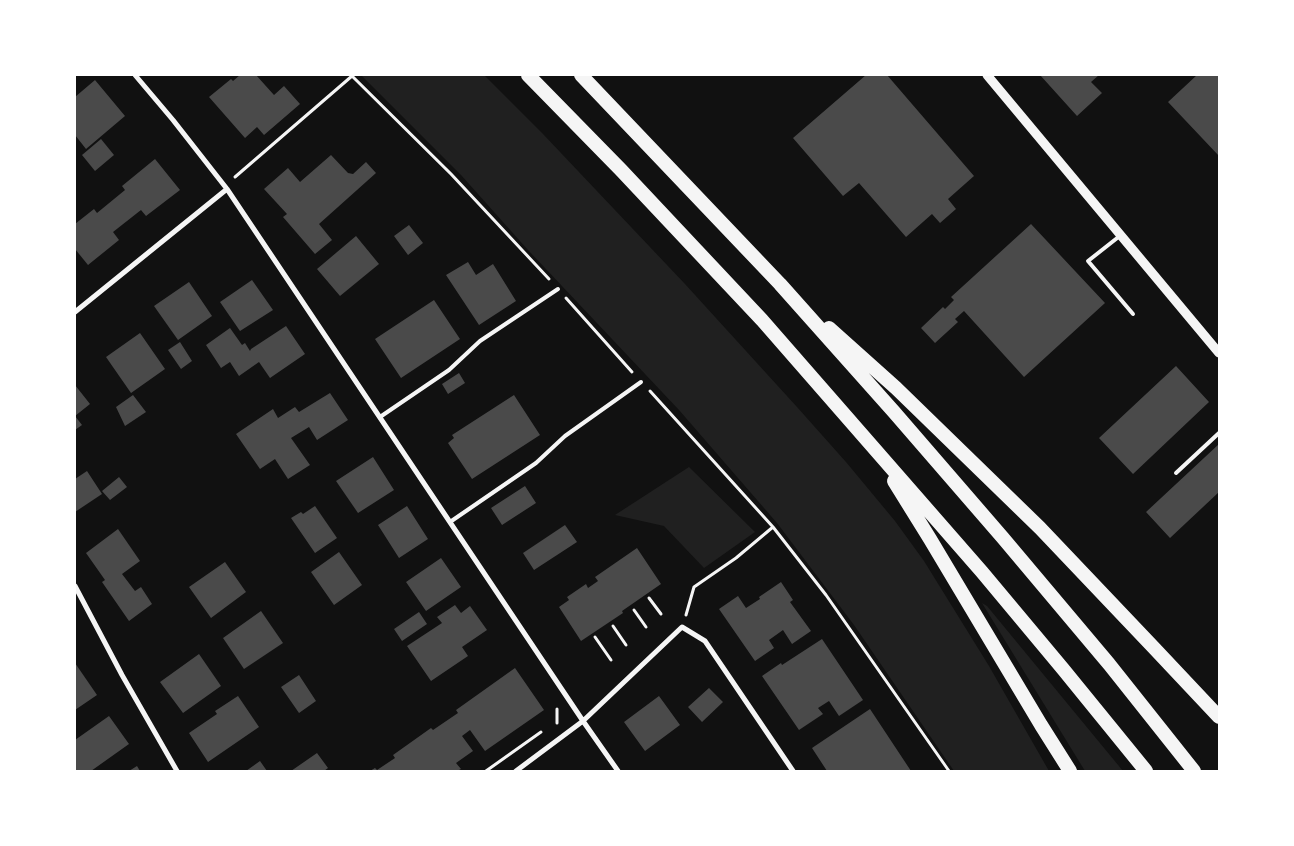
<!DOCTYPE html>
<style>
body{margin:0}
#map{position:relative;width:1294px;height:846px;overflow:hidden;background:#111;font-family:Overpass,sans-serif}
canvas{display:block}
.frame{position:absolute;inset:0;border:76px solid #fff;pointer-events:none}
</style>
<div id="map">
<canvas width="1294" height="846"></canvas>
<div class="frame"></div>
</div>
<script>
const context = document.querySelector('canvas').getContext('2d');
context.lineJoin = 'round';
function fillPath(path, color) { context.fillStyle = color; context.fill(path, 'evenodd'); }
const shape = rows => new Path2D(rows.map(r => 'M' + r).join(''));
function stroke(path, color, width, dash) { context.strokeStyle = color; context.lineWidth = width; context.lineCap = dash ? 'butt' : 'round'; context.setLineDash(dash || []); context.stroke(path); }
const green = shape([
 [361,75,484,75,543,134,685,284,797,407,846,462,895,521,924,561,989,666,1049,771,954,771,854,625,777,523,679,410,528,250,461,175],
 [689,467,755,532,704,568,664,526,615,515],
 [982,603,987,606,1123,771,1085,771]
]);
const building = shape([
 [240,75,256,75,274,95,284,86,300,104,264,135,257,127,245,138,209,97,231,79,233,81],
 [866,75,887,75,974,176,948,199,956,209,940,223,932,214,906,237,859,183,843,196,793,138],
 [1040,75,1099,75,1091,82,1102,93,1077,116],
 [1197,75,1219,75,1219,156,1168,102],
 [95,80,125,116,86,149,75,135,75,97],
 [101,139,114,155,95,171,82,155],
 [331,155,348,173,353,174,366,162,376,173,319,224,332,240,315,254,283,217,287,214,264,189,288,168,300,182],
 [155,159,180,190,146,216,141,210,113,232,119,240,88,265,75,249,75,224,94,209,97,213,125,190,122,186],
 [1031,224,1105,303,1024,377,964,311,955,319,958,322,935,343,921,328,943,307,945,309,954,300,951,297],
 [409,225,423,243,408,255,394,236],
 [356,236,379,264,340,296,317,269],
 [468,262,476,275,493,264,516,301,479,325,446,275],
 [252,280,273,310,240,331,220,302],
 [189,282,212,316,178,340,154,306],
 [434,300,460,339,401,378,375,339],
 [286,326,305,354,270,378,259,362,239,376,230,362,221,368,206,345,230,328,242,345,245,343,250,351,251,349],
 [140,333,165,369,131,393,106,357],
 [180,342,192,361,181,369,168,350],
 [1176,366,1209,402,1133,474,1099,438],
 [459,373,465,383,448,394,442,384],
 [75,385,90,404,75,416],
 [330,393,348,420,317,440,309,427,291,438,310,465,288,479,275,459,260,469,236,434,273,409,278,418,295,407,299,412],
 [133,395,146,412,125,426,116,407],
 [514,395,540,435,472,479,448,443,454,438,452,435],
 [75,416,82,425,75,430],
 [1219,444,1219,492,1170,538,1146,512],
 [373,457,394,490,358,513,336,481],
 [87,471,102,494,75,512,75,479],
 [119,477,127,487,110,500,102,491],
 [525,486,536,503,502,525,491,508],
 [315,506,337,538,315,553,291,518,301,512,303,514],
 [407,506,428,539,399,558,378,525],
 [565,525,577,542,534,570,523,553],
 [118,529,140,561,122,574,135,591,141,587,152,604,129,621,102,582,105,580,86,553],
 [637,548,661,584,622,611,623,613,581,641,559,607,569,600,567,597,586,584,588,588,598,581,595,577],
 [339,552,362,585,334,605,311,572],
 [441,558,461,587,426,611,406,582],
 [225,562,246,592,211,618,189,587],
 [781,582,793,600,790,602,811,631,792,644,783,630,769,640,774,648,755,661,719,609,738,596,746,608,760,599,759,597],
 [455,605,461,613,470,606,487,630,462,647,468,656,431,681,407,646,442,623,437,617],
 [261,611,283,643,244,669,223,638],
 [419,612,427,624,402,641,394,629],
 [822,639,863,700,839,716,829,701,818,708,823,714,799,730,762,676,781,663,782,665],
 [199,654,221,686,183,713,160,682],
 [75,663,97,695,75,710],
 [515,668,544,710,485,751,470,730,462,736,473,751,456,763,461,769,457,771,370,771,375,768,377,770,395,758,393,755,431,728,433,730,458,713,456,710],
 [299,675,316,701,299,713,281,687],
 [709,688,723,702,702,722,688,707],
 [238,696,259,727,208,762,189,733,217,714,215,711],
 [659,696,680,725,645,751,624,722],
 [870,709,911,771,827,771,812,748],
 [109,716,129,744,91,771,75,771,75,740],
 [317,753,328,768,324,771,291,771],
 [260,761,267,771,246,771],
 [137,766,140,771,129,771]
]);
const path = shape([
 [351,75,451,174,549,279],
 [235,177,352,76],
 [566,298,632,372],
 [650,391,773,527,826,595,949,771],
 [649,598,661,614],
 [634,610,646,627],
 [686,615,694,587,736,558,773,527],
 [613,626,626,645],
 [595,637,611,660],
 [557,709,557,723],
 [486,771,541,732]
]);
const service = shape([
 [1121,235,1088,261,1133,314],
 [380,417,449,370,480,341,558,289],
 [1176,473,1219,433],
 [450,522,536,463,565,436,641,382]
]);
const minor = shape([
 [135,75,173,120,227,189,583,721,618,771],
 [75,312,227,189],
 [75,586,122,675,177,771],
 [516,771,583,721,682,627,705,641,793,771]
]);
const tertiary = shape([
 [987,75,1219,353]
]);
const trunk = shape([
 [528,75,621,170,762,320,982,572,1063,669,1146,771],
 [581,75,780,284,894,412,1003,538,1109,664,1194,771],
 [829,328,896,388,1040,528,1155,649,1219,717],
 [894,481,930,539,1041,725,1070,771]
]);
fillPath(green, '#202020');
fillPath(building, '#4a4a4a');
stroke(path, '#f5f5f5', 3);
stroke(service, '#f5f5f5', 4);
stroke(minor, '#f5f5f5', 5);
stroke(tertiary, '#f5f5f5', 9);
stroke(trunk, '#f5f5f5', 14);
</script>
